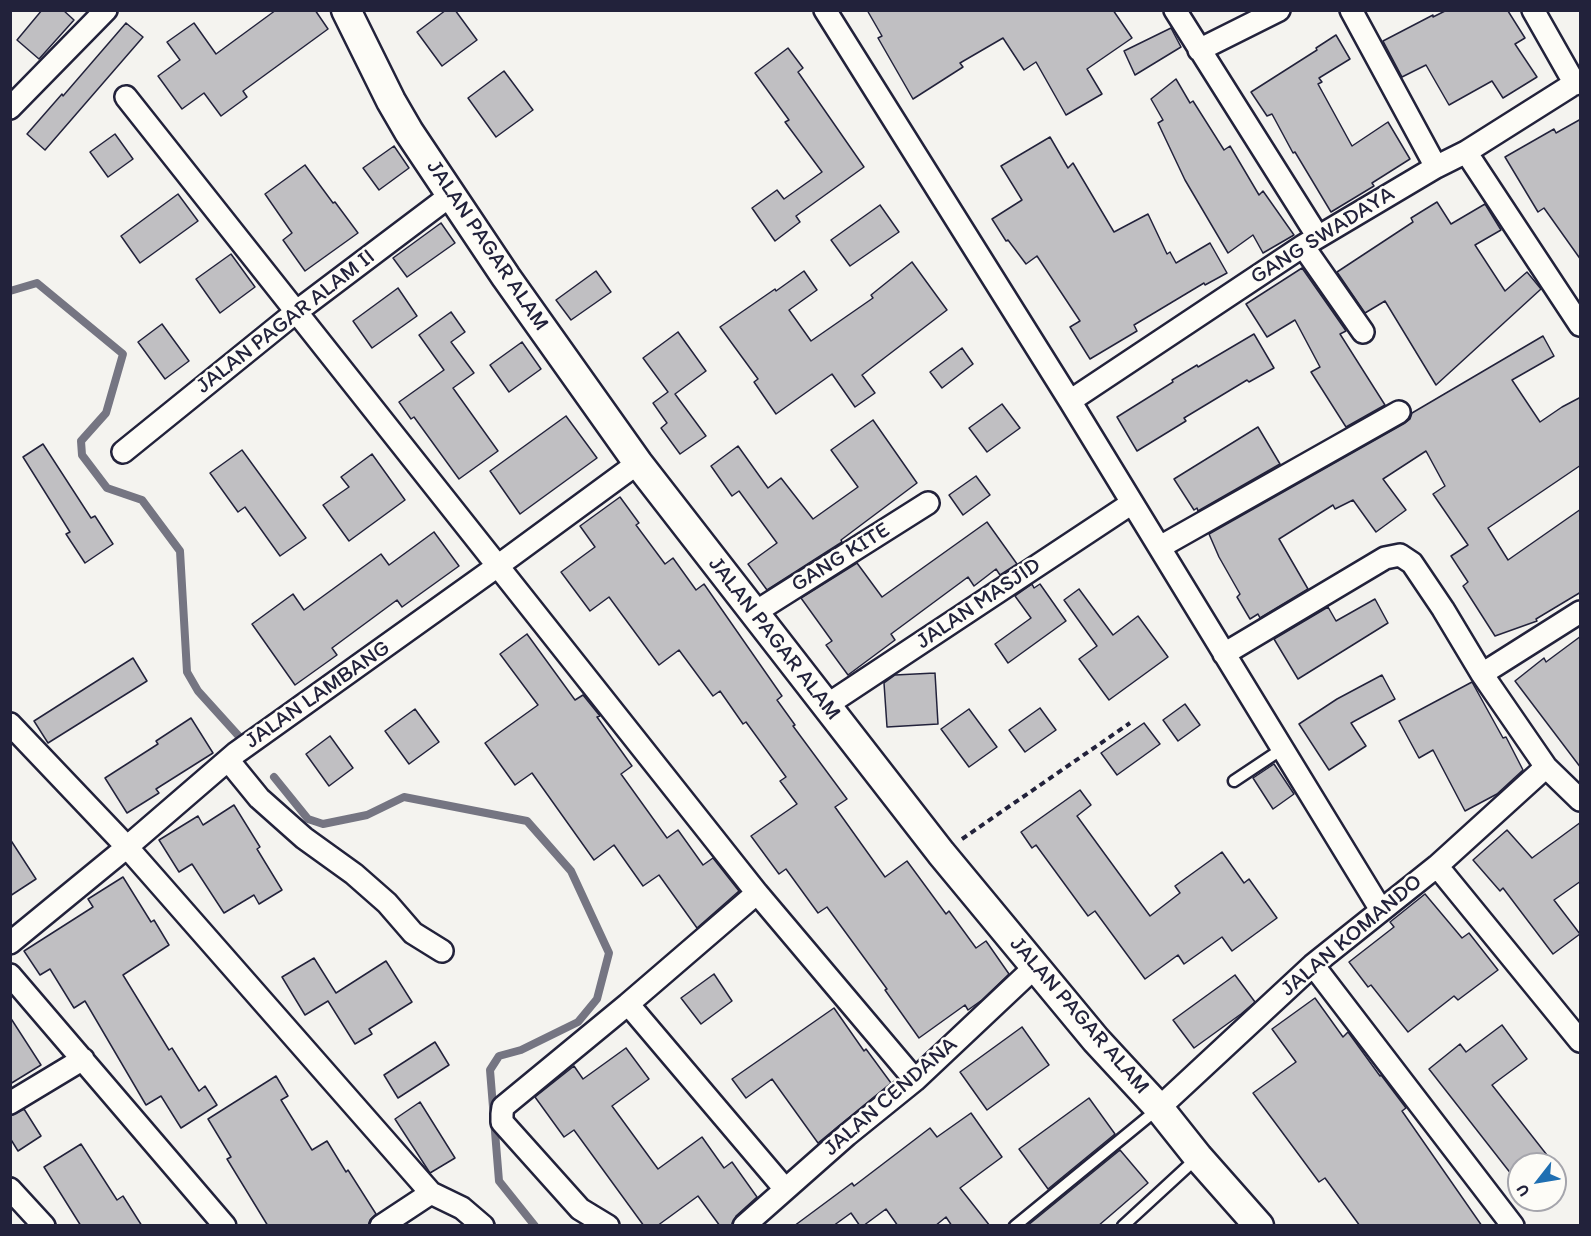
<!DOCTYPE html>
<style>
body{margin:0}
#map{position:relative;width:1591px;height:1236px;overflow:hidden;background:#f4f3ef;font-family:Itim,sans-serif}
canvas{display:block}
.frame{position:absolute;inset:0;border:12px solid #22223b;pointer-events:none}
.north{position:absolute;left:1507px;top:1152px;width:60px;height:60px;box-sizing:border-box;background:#fdfcf7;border:2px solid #a5a5ac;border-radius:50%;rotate:239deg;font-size:16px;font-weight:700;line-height:24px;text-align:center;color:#22223b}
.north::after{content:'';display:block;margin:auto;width:21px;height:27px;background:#1f6fb2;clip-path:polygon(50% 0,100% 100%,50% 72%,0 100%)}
</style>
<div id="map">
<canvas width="1591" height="1236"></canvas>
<div class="frame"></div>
<div class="north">U</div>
</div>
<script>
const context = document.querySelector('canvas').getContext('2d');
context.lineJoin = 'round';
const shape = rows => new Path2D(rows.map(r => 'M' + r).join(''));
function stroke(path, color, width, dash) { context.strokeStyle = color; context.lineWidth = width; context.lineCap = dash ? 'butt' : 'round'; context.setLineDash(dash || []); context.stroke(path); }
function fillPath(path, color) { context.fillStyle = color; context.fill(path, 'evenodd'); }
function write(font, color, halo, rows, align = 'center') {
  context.font = font + ' Itim,sans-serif'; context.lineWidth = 5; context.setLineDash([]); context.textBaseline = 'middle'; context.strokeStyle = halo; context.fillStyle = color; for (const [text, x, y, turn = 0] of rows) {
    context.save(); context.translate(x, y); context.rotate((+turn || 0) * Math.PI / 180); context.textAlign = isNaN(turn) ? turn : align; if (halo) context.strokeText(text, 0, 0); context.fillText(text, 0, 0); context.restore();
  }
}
const stream = shape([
 [10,291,37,283,123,354,106,413,81,441,82,455,107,488,142,500,180,551,187,672,198,691,245,743],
 [274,777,308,819,323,824,367,815,404,797,527,821,571,871,609,953,597,999,578,1022,521,1050,499,1056,490,1070,499,1181,535,1226]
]);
const building = shape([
 [42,10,63,10,74,20,39,59,17,40,42,10],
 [276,10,315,10,328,29,243,91,247,97,221,116,204,93,182,109,158,76,180,60,167,42,194,23,216,54,276,10],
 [446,10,455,10,477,40,442,66,417,32,446,10],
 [867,10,1113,10,1132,38,1087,69,1102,94,1066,115,1036,62,1024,70,1003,38,960,63,963,67,913,99,878,38,882,36,867,10],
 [1447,10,1508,11,1525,38,1515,44,1537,77,1503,98,1492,81,1449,105,1426,65,1402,77,1383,41,1433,15,1433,17,1447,10],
 [126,23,143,37,45,150,27,134,62,94,63,96,126,23],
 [1171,28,1181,47,1135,75,1124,51,1171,28],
 [1336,35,1350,59,1319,78,1322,82,1318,84,1352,146,1388,122,1410,159,1372,183,1374,186,1331,212,1295,152,1293,153,1272,114,1267,116,1251,92,1317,50,1316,48,1336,35],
 [788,48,803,68,798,72,864,167,796,216,800,222,775,241,752,208,777,190,784,199,822,172,785,122,789,120,755,73,788,48],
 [504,71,533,110,496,137,468,98,504,71],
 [1176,79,1190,103,1193,101,1224,150,1230,146,1259,195,1263,191,1294,235,1263,253,1253,235,1228,253,1185,180,1158,123,1163,120,1151,99,1176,79],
 [1581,119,1581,260,1544,208,1538,212,1505,157,1554,129,1556,133,1581,119],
 [115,134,133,159,108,177,90,152,115,134],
 [1050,137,1068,168,1073,163,1114,232,1148,214,1167,254,1170,252,1176,263,1210,243,1227,273,1205,285,1204,283,1134,325,1137,331,1090,359,1070,327,1080,321,1037,256,1026,264,1008,240,1006,241,992,219,1022,200,1001,166,1050,137],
 [394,146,409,168,379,190,363,168,394,146],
 [305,165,333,203,335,202,358,233,305,271,283,240,292,233,265,194,305,165],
 [178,194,198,221,140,263,121,236,178,194],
 [1437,202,1451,224,1485,204,1501,230,1475,245,1505,291,1527,272,1541,289,1436,385,1385,301,1365,313,1337,272,1413,222,1411,218,1437,202],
 [880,205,899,232,850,266,831,240,880,205],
 [441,223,455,243,407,277,393,258,441,223],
 [231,254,255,287,220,313,196,279,231,254],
 [912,262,947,310,862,375,875,393,855,407,832,374,776,414,754,382,758,379,720,327,775,289,776,291,804,271,817,290,789,310,811,341,873,298,871,295,912,262],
 [1302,268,1344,328,1346,331,1340,334,1385,405,1346,427,1311,372,1320,367,1295,320,1267,337,1246,304,1302,268],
 [596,271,611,292,571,320,556,300,596,271],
 [398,288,417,316,372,348,353,321,398,288],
 [451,312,465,332,451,342,474,373,453,388,498,451,459,479,414,417,411,419,399,402,444,370,419,335,451,312],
 [162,324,189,361,165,379,138,342,162,324],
 [678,332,706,371,675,394,706,436,680,454,661,428,667,423,653,403,668,392,643,358,678,332],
 [1254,334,1274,368,1249,382,1247,380,1184,418,1186,421,1137,451,1117,417,1173,382,1172,380,1197,365,1198,367,1254,334],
 [1543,336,1554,356,1512,380,1540,422,1562,407,1581,397,1581,465,1488,528,1508,560,1581,509,1581,592,1536,619,1537,621,1495,636,1463,586,1468,582,1451,556,1468,545,1433,494,1445,486,1426,451,1383,479,1406,510,1376,532,1353,500,1335,509,1333,505,1279,539,1308,589,1260,618,1258,614,1250,619,1237,597,1240,594,1219,557,1209,534,1405,423,1410,419,1412,413,1543,336],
 [522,342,541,369,509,392,490,365,522,342],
 [962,348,973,364,942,388,930,372,962,348],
 [1002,404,1020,428,987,452,969,428,1002,404],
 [566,416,597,458,520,514,490,471,566,416],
 [873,420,917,483,841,540,842,542,767,590,748,564,777,543,739,491,732,496,711,466,738,446,768,488,781,478,813,519,858,487,831,450,873,420],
 [1258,427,1280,464,1198,511,1197,508,1194,510,1174,479,1258,427],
 [43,444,91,518,95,516,113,544,85,563,66,534,70,532,23,457,43,444],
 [242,450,306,538,280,556,245,507,238,512,210,473,242,450],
 [372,454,405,500,349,541,323,505,349,487,341,477,372,454],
 [976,476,990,495,963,515,949,495,976,476],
 [620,497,639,523,636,525,665,564,673,558,696,590,704,584,759,663,782,696,777,700,795,725,793,726,847,799,835,807,885,877,907,861,946,914,949,911,976,948,986,941,1009,974,982,1000,968,1010,965,1005,919,1038,885,990,887,989,827,907,818,913,786,869,779,874,751,836,797,804,780,781,786,777,746,722,743,724,720,691,713,696,679,650,659,665,609,597,590,611,561,572,595,547,580,526,620,497],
 [987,522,1017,564,1000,575,996,569,974,586,968,577,891,634,895,640,848,675,826,645,832,641,801,598,857,563,882,597,987,522],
 [434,532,459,566,402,607,397,600,332,648,337,655,295,685,252,624,293,594,304,610,381,554,389,565,434,532],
 [1032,584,1034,588,1040,584,1066,621,1008,663,995,644,1031,618,1015,596,1032,584],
 [1079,589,1113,635,1138,616,1168,657,1109,700,1079,659,1097,646,1064,600,1079,589],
 [1375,599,1388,623,1298,679,1274,639,1328,607,1336,621,1375,599],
 [527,634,575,700,583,695,600,716,597,717,632,766,621,774,667,838,678,830,703,865,713,858,739,891,697,928,659,875,643,886,614,845,594,860,532,773,515,785,485,743,538,705,500,654,527,634],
 [1581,636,1581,768,1515,681,1544,658,1546,662,1581,636],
 [133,658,147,681,48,743,34,721,133,658],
 [935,673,938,724,887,727,884,683,895,675,935,673],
 [1382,675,1395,699,1351,723,1366,746,1329,770,1299,724,1337,699,1382,675],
 [1472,682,1503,738,1506,737,1523,770,1497,794,1465,811,1433,750,1419,758,1399,721,1472,682],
 [1185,704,1200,725,1178,741,1163,720,1185,704],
 [1040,708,1056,730,1025,752,1009,730,1040,708],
 [415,709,439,742,409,764,385,731,415,709],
 [969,709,997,747,969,767,941,729,969,709],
 [191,718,213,753,156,789,159,793,127,813,105,778,158,744,156,741,191,718],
 [1144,723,1160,744,1117,775,1101,753,1144,723],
 [330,736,353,768,329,786,306,754,330,736],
 [1274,764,1294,794,1273,809,1253,778,1274,764],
 [1080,790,1091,805,1077,816,1150,916,1180,893,1175,886,1222,852,1244,883,1249,879,1277,918,1232,951,1222,937,1184,964,1178,955,1145,979,1095,911,1088,916,1036,845,1032,848,1021,832,1080,790],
 [234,805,260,847,257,849,282,890,259,904,254,895,224,913,192,864,179,872,159,840,198,816,203,825,234,805],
 [1581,822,1581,881,1554,900,1580,934,1553,954,1503,888,1500,891,1473,860,1507,830,1532,858,1581,822],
 [10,839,36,879,10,896,10,839],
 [123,877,151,922,154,920,169,945,123,975,169,1050,172,1048,199,1091,205,1086,217,1105,181,1128,161,1096,146,1105,85,1001,74,1008,50,969,40,975,24,951,93,907,88,899,123,877],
 [1425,894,1462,938,1469,933,1498,970,1458,1000,1454,996,1408,1032,1371,985,1368,987,1349,962,1394,927,1390,922,1425,894],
 [314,958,336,993,386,961,412,1002,369,1029,372,1034,355,1044,328,1001,305,1015,282,977,314,958],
 [714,974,732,1001,701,1024,681,998,714,974],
 [1235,975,1255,1002,1241,1014,1194,1048,1173,1020,1235,975],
 [1315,998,1343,1037,1348,1032,1380,1076,1381,1075,1406,1108,1402,1111,1482,1226,1360,1226,1325,1178,1319,1182,1282,1132,1253,1093,1296,1062,1272,1029,1315,998],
 [834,1008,864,1051,866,1049,891,1083,818,1143,772,1079,746,1098,732,1079,834,1008],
 [10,1017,41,1065,10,1084,10,1017],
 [1502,1025,1527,1059,1492,1085,1554,1164,1519,1164,1519,1184,1429,1069,1460,1044,1466,1052,1502,1025],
 [1022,1027,1049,1065,987,1110,960,1072,1022,1027],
 [435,1042,449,1065,398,1098,384,1075,435,1042],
 [626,1048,649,1079,612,1106,658,1169,702,1137,724,1168,732,1162,757,1197,736,1216,732,1226,720,1226,698,1196,657,1226,644,1226,574,1130,564,1137,535,1097,574,1066,583,1079,626,1048],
 [276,1076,288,1096,281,1100,312,1150,327,1141,346,1172,348,1170,376,1214,370,1220,368,1226,268,1226,227,1159,231,1157,208,1119,276,1076],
 [1089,1098,1115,1134,1048,1189,1019,1149,1089,1098],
 [420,1102,455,1158,430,1173,395,1119,420,1102],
 [24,1109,41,1136,18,1151,10,1138,10,1116,24,1109],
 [971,1113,1002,1157,960,1188,990,1226,952,1226,946,1217,935,1226,898,1226,886,1209,863,1226,860,1226,851,1213,833,1226,794,1226,852,1183,854,1186,930,1128,937,1137,971,1113],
 [81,1144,117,1200,123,1196,142,1226,81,1226,44,1167,81,1144],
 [1120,1150,1148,1183,1098,1226,1027,1226,1120,1150]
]);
const path = shape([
 [962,839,1130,723]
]);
const lane = shape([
 [1234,781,1282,749],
 [1015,1226,1159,1108],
 [1123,1226,1198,1157]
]);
const street = shape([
 [825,10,1070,401,1381,910],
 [1175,10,1318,237],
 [1351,10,1436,167],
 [1533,10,1575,84],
 [1199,50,1279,10],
 [126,97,757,893,915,1080],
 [10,108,106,10],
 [1466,152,1580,325],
 [1303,246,1363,332],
 [1070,401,1303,246,1436,167,1466,152,1580,80],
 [123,452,296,312,451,195],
 [1160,547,1399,412],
 [754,613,928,503],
 [1224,654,1385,558,1400,555,1412,563,1443,609,1482,674,1546,767,1580,800],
 [1482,674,1580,612],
 [827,705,1132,503],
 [10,724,127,847,431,1193,462,1208,483,1226],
 [228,760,259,798,304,838,354,874,387,903,413,933,442,951],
 [1437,866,1580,1041],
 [757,893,628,1004,785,1189],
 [10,943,127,847,236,753,499,565,638,463],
 [1313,965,1513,1226],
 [10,975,225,1226],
 [10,1103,83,1059],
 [1159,1108,1313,965,1437,866,1546,767],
 [10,1189,44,1226],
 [381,1226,431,1193],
 [608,1226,580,1209,502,1122,502,1114,503,1107,628,1004],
 [744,1226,847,1135,915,1080,1035,967]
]);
const secondary = shape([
 [346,10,391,101,409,132,506,277,638,463,941,853,1096,1040,1159,1108,1198,1157,1259,1226]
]);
const streetNames = [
 ["GANG SWADAYA",1323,236,-32],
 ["JALAN PAGAR ALAM",487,246,56],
 ["JALAN PAGAR ALAM II",286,322,-38],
 ["GANG KITE",841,558,-32],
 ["JALAN MASJID",979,604,-34],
 ["JALAN PAGAR ALAM",774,639,52],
 ["JALAN LAMBANG",318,695,-35],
 ["JALAN KOMANDO",1352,936,-40],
 ["JALAN PAGAR ALAM",1079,1016,49],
 ["JALAN CENDANA",891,1097,-41]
];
stroke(stream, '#757582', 8);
fillPath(building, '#c0bfc2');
stroke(building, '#22223b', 1.5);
stroke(lane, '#22223b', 15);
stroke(street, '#22223b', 26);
stroke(secondary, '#22223b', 33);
stroke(path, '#22223b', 4, [6, 4.5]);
stroke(lane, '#fdfcf7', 10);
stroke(street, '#fdfcf7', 21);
stroke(secondary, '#fdfcf7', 28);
write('22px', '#22223b', '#fdfcf7', streetNames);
</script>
